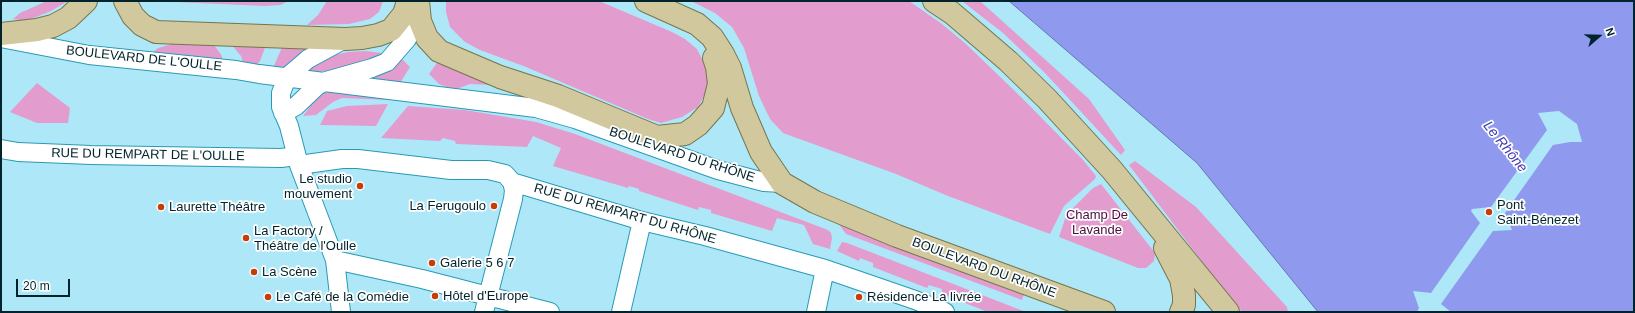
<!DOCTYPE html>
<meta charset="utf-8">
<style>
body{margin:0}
#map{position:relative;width:1635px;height:313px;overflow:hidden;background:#aee8f8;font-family:Helvetica,sans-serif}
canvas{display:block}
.frame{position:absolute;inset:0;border:2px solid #01232b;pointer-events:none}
.north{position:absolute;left:1579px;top:16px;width:40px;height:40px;-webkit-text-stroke:3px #fefefe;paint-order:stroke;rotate:70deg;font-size:11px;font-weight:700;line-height:16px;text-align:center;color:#01232b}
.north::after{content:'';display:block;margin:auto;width:14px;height:18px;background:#01232b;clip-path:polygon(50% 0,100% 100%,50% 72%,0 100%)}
.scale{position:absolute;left:16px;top:279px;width:54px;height:18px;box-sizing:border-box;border:2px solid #01232b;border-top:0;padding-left:5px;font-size:12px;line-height:14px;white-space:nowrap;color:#01232b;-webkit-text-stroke:3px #fefefe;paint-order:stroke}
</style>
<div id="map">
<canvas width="1635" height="313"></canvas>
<div class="frame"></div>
<div class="north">N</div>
<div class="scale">20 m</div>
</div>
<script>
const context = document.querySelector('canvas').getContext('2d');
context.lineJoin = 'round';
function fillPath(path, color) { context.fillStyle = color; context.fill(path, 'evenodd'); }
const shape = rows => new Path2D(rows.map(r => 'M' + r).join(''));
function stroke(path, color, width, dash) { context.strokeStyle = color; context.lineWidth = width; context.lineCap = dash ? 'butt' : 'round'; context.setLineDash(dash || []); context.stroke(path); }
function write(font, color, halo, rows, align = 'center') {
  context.font = font + ' Helvetica,sans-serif'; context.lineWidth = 3.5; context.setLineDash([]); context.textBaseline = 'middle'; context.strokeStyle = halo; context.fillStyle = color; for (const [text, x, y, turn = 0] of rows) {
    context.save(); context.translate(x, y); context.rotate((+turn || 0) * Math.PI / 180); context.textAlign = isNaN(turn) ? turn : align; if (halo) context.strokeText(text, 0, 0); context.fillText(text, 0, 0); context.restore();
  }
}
const green = shape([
 [47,1,68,1,51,11,26,21,13,19,20,13],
 [152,1,288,1,281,5,265,6],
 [327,1,383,1,379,12,370,19,349,24,307,25,318,15],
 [446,1,599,1,672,32,685,39,697,49,706,67,708,80,705,94,698,107,682,117,661,123,648,119,526,67,480,50,465,42,450,27,446,12],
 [691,1,909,1,942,24,966,44,1022,98,1083,160,1096,176,1095,179,1064,206,1050,234,948,196,896,174,783,133,770,119,759,96,744,48,732,27,715,13],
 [962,1,980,1,1089,99,1125,150,1121,155,1045,73,1003,33],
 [179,42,214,45,222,56,222,61,151,54,158,48],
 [230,43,266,45,260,61,255,67,244,65,241,56],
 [283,45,311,47,282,71,273,68],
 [366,51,382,53,365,63,339,70,304,73,321,60,335,55,348,52],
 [401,58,410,67,400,83,367,78],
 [439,60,492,85,470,84,454,90,439,84,429,74],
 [37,83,70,108,68,123,37,123,10,112],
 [339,90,390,95,389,100,342,98,333,102,316,115,303,116,312,104,324,93],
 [388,104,376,126,320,125,327,111,347,106],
 [408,106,465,110,536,122,575,134,828,230,831,233,832,238,830,249,813,244,804,225,777,218,772,231,711,213,711,210,699,207,698,210,639,191,639,189,629,186,628,188,553,166,561,148,533,136,527,147,456,144,455,141,443,138,440,141,381,138],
 [1135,161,1196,207,1287,307,1288,312,1242,312,1228,296,1129,165],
 [1101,184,1155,253,1154,261,1146,268,1138,268,1059,237,1065,219,1072,209,1093,188],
 [838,223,1024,294,1022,300,846,234],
 [842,242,847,243,1026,312,988,312,942,294,942,289,929,285,927,288,873,267,873,263,860,258,859,261,837,251]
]);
const water = shape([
 [1009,1,1634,1,1634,312,1318,312,1197,163,1009,1]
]);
const pier = shape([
 [1559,111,1577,124,1582,142,1570,142,1553,145,1505,213,1512,230,1493,231,1441,304,1451,312,1417,312,1419,308,1413,291,1431,293,1480,223,1471,211,1472,209,1491,207,1547,130,1538,113]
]);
const minor = shape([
 [1,38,89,55,236,70,259,74,536,108,575,119,718,170,764,182,782,183],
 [283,113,296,106,317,86,326,81,372,68,387,62,407,39,414,24,418,9],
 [1,149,18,152,91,155,281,158,296,156],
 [299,165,342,159,358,159,451,170,488,170,505,174,512,182,642,221,705,236,825,269,915,300,945,312],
 [335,260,422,279,550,312],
 [341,312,335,260,299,165,289,126,281,107,281,93,287,77,308,59,345,39],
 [484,312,513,199,514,190,512,182],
 [621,312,642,221],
 [816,312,825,269]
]);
const major = shape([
 [125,1,133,16,142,25,156,32,345,39,362,38,378,35,391,30,404,14,408,1],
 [418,1,420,21,427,38,439,51,500,77,558,96,657,137,685,134,698,125,713,108,719,84,717,67,714,58],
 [646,1,697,24,712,37,723,54,730,68,742,108,761,152,782,183,815,202,897,236,1104,312],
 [934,1,952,13,1008,61,1047,99,1112,170,1228,312],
 [1,34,37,30,53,26,68,18,86,1],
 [1165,248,1181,279,1184,295,1184,305,1181,312]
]);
const markers = [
 [360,186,4,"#c53e08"],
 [494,206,4,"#c53e08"],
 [161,207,4,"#c53e08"],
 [1489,212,4,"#c53e08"],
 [246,238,4,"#c53e08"],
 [432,263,4,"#c53e08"],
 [254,272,4,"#c53e08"],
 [435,296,4,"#c53e08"],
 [268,297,4,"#c53e08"],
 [859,297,4,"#c53e08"]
];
const streetNames = [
 ["BOULEVARD DE L'OULLE",144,59,6],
 ["RUE DU REMPART DE L'OULLE",148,155,1],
 ["BOULEVARD DU RHÔNE",682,155,18],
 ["RUE DU REMPART DU RHÔNE",625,214,16],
 ["BOULEVARD DU RHÔNE",984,268,20]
];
const poiNames = [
 ["Le studio",352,179,"right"],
 ["mouvement",352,194,"right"],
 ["Pont",1497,205],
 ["Saint-Bénezet",1497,220],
 ["La Ferugoulo",486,206,"right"],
 ["Laurette Théâtre",169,207],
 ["La Factory /",254,231],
 ["Théâtre de l'Oulle",254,246],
 ["Galerie 5 6 7",440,263],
 ["La Scène",262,272],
 ["Hôtel d'Europe",443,296],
 ["Le Café de la Comédie",276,297],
 ["Résidence La livrée",867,297]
];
const parkNames = [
 ["Champ De",1097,215],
 ["Lavande",1097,230]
];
const waterNames = [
 ["Le Rhône",1505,147,51]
];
fillPath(green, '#e29cce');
fillPath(water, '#8f9aee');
stroke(water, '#6476b4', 1);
fillPath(pier, '#aee8f8');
stroke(minor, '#289ab5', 20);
stroke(major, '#74764c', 24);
stroke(minor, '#fff', 18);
stroke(major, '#d1c89e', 22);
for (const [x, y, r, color] of markers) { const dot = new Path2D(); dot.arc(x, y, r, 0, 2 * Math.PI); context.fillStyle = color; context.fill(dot); stroke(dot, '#fefefe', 1.5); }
write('13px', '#01232b', '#fefefe', streetNames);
write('13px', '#01232b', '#fefefe', poiNames, 'left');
write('13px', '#4c0d40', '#fefefe', parkNames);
write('italic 14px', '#403bb4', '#fefefe', waterNames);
</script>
